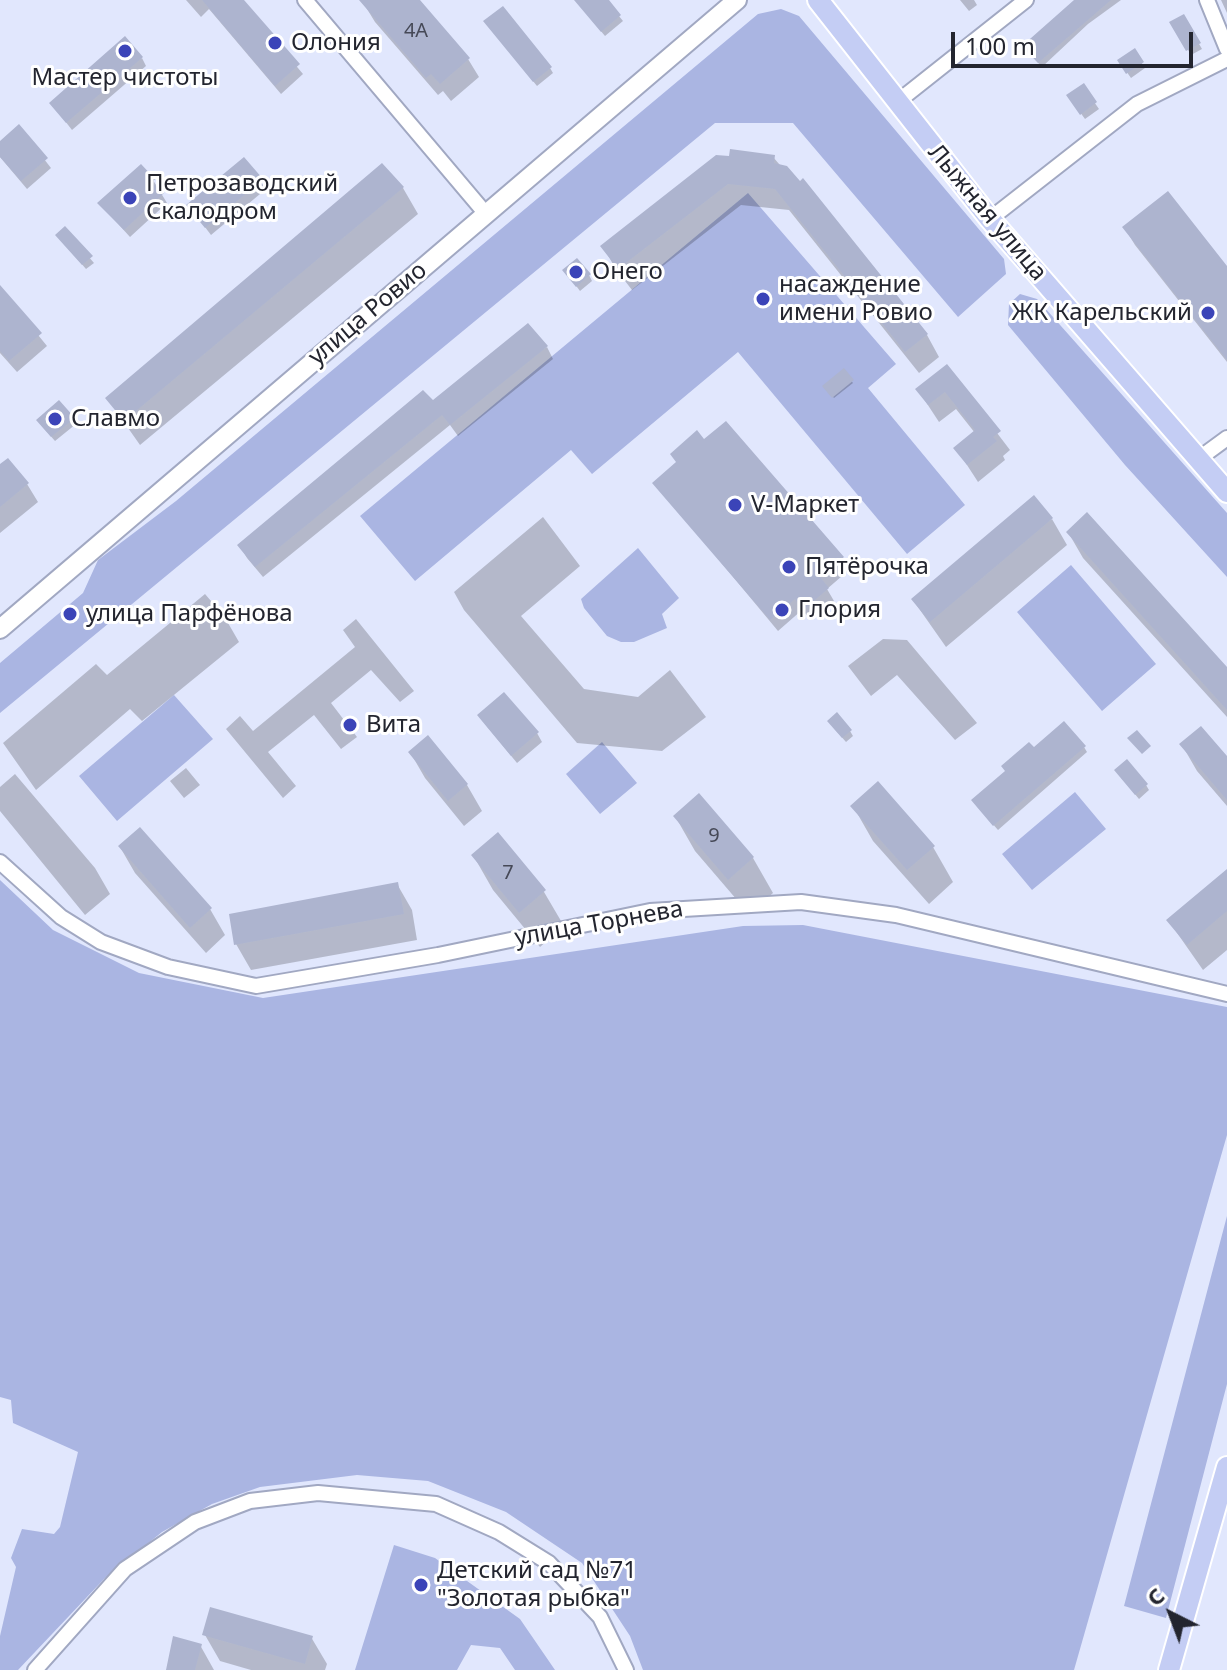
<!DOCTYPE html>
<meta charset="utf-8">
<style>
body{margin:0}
#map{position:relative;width:1227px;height:1670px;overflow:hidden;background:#e1e7fd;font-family:"Noto Sans",sans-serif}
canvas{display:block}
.north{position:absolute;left:1131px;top:1574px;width:80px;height:80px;-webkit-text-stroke:6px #fff;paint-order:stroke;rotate:318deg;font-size:22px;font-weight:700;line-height:32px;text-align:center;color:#23252f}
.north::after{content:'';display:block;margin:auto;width:28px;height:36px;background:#23252f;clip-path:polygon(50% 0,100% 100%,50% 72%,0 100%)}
.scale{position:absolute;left:951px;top:32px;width:242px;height:36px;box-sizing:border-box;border:4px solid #23252f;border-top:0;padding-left:10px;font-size:24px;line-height:28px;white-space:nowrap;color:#23252f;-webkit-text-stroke:6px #fff;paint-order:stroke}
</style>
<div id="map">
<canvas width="1227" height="1670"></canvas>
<div class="north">С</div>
<div class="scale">100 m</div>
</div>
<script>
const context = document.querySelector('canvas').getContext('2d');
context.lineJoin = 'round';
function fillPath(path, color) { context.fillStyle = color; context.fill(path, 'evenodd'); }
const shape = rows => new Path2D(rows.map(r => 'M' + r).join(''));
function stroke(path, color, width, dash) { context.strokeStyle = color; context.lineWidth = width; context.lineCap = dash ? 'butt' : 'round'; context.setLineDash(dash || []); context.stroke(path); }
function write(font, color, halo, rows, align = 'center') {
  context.font = font + ' "Noto Sans",sans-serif'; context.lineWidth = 6; context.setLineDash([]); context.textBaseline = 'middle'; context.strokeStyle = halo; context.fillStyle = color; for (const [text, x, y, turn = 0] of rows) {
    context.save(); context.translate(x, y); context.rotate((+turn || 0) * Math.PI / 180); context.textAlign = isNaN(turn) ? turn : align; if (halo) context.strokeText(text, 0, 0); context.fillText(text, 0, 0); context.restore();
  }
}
const green = shape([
 [781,9,799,16,1004,259,1006,274,958,317,793,123,715,123,0,713,0,663,83,593,98,560,176,501,758,14],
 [748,193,896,364,868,388,965,505,907,554,738,352,592,474,571,450,415,581,360,516],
 [1020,294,1037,299,1227,513,1227,577,1125,465,1008,325,1009,304],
 [638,548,679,598,662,614,667,628,634,642,621,642,607,636,584,608,581,599],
 [1071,565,1156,664,1102,711,1017,612],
 [174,695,213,739,117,821,79,776],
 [602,742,637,783,600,814,566,774],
 [1075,792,1106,829,1032,890,1002,854],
 [0,880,53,930,139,973,263,998,743,926,803,925,1227,1007,1227,1135,1074,1670,643,1670,630,1636,582,1563,506,1512,428,1481,357,1475,260,1487,212,1504,162,1532,104,1579,18,1670,0,1670,0,1636,16,1567,11,1558,22,1529,54,1534,60,1527,78,1452,13,1423,11,1400,0,1397],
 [1227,1216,1227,1384,1166,1618,1124,1606],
 [394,1545,435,1558,520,1619,555,1670,515,1670,500,1648,471,1645,457,1670,355,1670]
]);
const shadow = shape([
 [186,0,241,0,303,74,281,94,209,9,201,17],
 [368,0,417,0,468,59,479,77,451,101,443,91,438,95,375,22,364,4],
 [575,0,606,0,623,21,605,36],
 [960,0,974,0,977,5,969,11],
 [1078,0,1121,0,1088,24,1042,67,1028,52],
 [1221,0,1227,0,1227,13],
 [1183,16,1202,49,1191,55,1172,22],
 [489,27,550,68,553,73,537,86],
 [1134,51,1145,68,1131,78,1119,61],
 [142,58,146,66,72,130,51,103],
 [1083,86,1099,109,1085,119,1072,101],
 [19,127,51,168,27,189,0,157,0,143],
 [773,157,927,335,939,357,919,373,789,210,741,205,632,290,615,268,603,246],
 [244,159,266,189,211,235,189,206],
 [382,165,403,188,418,214,140,445,107,398],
 [153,180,167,203,130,237,99,203],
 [1124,227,1227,269,1227,362,1135,245],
 [65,229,94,263,86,269,61,240],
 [568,275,589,275,592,281,580,291],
 [0,288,47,346,17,372,0,353],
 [547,347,553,359,458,436,450,425,263,577,247,558,240,546,433,403],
 [946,366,1010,450,1003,456,1005,460,978,482,956,448,975,433,956,409,939,422,918,390],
 [844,371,853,383,834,398,824,386],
 [73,419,76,424,55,441,41,425],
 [0,467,27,484,38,502,0,533],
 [655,483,842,559,849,570,827,589,834,601,811,620,802,610,778,631],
 [543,517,580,566,521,616,584,689,638,697,670,670,706,717,662,751,577,743,464,610,454,592],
 [1052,519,1067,545,946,647,913,600],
 [1068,532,1227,670,1227,717,1083,558],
 [205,594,224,616,239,642,142,721,130,709,36,790,3,743,96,664,107,675],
 [356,619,414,691,400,702,371,670,331,703,357,737,341,749,314,715,268,752,296,786,283,798,226,729,240,716,253,731,355,647,343,630],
 [883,639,907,640,977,723,955,740,897,675,871,696,848,666],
 [485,724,537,733,542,742,517,763],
 [832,726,850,731,853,736,846,742],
 [428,738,467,785,482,811,464,826,425,778,410,752],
 [1182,745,1227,760,1227,806,1197,771],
 [1084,747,1087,752,998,830,977,806],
 [186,768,200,785,184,798,170,781],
 [15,774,95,868,110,894,85,915,0,811,0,787],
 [1119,775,1146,785,1149,790,1139,799],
 [699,796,753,858,773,893,749,914,695,851,675,816],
 [853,806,933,847,953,882,929,904,873,841],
 [120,847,210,909,225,935,206,953,135,873],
 [473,855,544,892,564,926,540,947,493,890],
 [1227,872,1227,950,1203,970,1168,920],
 [397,884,412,910,417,940,251,970,236,944],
 [205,1635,311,1637,327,1664,325,1670,251,1670,220,1661],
 [200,1645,214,1670,166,1670]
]);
const building = shape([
 [202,0,244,0,300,64,275,86],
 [359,0,420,0,470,58,440,84,431,74,426,78],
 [574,0,609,0,621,15,601,32],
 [1074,0,1111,0,1038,63,1022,46],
 [503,6,552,67,533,82,483,21],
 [1184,14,1201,43,1186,51,1169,22],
 [125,36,143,57,66,123,49,103],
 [1135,48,1144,62,1126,74,1117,60],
 [1084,83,1097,102,1080,115,1066,95],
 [19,124,48,158,21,181,0,157,0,141],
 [730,149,775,155,774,163,787,166,800,181,803,178,928,334,905,352,775,189,728,184,618,269,600,246,716,155,729,156],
 [244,157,263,179,205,228,186,205],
 [382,163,404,187,124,421,105,398],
 [141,164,155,179,152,183,164,193,124,230,97,203],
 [1168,191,1227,266,1227,360,1122,227],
 [65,226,93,256,82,265,55,235],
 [577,258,591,274,576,287,562,270],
 [0,285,42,333,9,361,0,351],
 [528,323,548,346,450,425,442,415,255,567,237,545,423,390,433,400],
 [947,364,1001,431,993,437,997,441,967,465,953,448,975,430,945,392,928,405,915,389],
 [844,368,854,380,832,398,822,386],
 [59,400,75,418,51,437,36,420],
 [726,421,844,557,820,577,829,588,803,610,795,599,770,620,652,483,676,462,670,454,697,430,704,439],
 [8,458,29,483,0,507,0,464],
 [1034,495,1053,518,930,622,911,599],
 [1087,512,1227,667,1227,710,1066,532],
 [504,692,539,732,511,756,477,715],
 [837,712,852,730,842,738,827,721],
 [1064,721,1086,746,993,826,971,800,1005,771,1001,766,1029,742,1034,747],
 [1201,726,1227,756,1227,800,1179,744],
 [1137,730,1151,746,1142,754,1127,738],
 [428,735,468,784,448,801,408,752],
 [1127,759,1148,784,1135,795,1114,770],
 [878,781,935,846,907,870,850,806],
 [699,793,754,857,728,880,673,816],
 [140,827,212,908,190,928,118,846],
 [498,832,546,890,519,913,471,855],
 [1227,869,1227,911,1187,945,1166,920],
 [398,882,404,914,234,945,229,914],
 [210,1607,313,1636,305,1664,202,1635],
 [173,1636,202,1644,195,1670,166,1670]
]);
const minor = shape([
 [305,0,486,214],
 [1207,0,1227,49],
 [896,103,1026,0],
 [990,219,1137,104,1227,59],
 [1197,460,1227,438],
 [0,862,61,917,101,942,168,967,256,986,438,955,650,911,801,902,896,915,1227,994],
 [35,1670,125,1569,195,1522,250,1501,318,1493,436,1504,499,1532,549,1563,600,1617,626,1670]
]);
const secondary = shape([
 [0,629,737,0]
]);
const primary = shape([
 [818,0,990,219,1227,492],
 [1169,1670,1227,1467]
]);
const markers = [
 [275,43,8,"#3b44b8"],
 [125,51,8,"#3b44b8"],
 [130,198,8,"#3b44b8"],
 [576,272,8,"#3b44b8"],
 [763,299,8,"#3b44b8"],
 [1208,313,8,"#3b44b8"],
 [55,419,8,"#3b44b8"],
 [735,505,8,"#3b44b8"],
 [789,567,8,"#3b44b8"],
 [782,610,8,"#3b44b8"],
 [70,614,8,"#3b44b8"],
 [350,725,8,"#3b44b8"],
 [421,1585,8,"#3b44b8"]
];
const numberNames = [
 ["4А",416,31],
 ["9",714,836],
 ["7",508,873]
];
const poiNames = [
 ["Олония",291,43],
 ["Мастер чистоты",125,78,"center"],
 ["Петрозаводский",146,184],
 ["Скалодром",146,212],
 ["Онего",592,272],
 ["насаждение",779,285],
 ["имени Ровио",779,313],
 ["ЖК Карельский",1192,313,"right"],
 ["Славмо",71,419],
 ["V-Маркет",751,505],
 ["Пятёрочка",805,567],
 ["Глория",798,610],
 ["улица Парфёнова",86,614],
 ["Вита",366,725],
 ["Детский сад №71",437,1571],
 ["\"Золотая рыбка\"",437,1599]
];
const streetNames = [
 ["Лыжная улица",987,213,50],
 ["улица Ровио",368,314,-40],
 ["улица Торнева",599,924,-10]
];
fillPath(green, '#aab5e2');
fillPath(shadow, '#0003');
fillPath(building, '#adb4cf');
stroke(minor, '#a1a8c2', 18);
stroke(secondary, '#a1a8c2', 22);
stroke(primary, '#fff', 24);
stroke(minor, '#fff', 14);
stroke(secondary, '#fff', 18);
stroke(primary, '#c4cdf4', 20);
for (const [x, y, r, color] of markers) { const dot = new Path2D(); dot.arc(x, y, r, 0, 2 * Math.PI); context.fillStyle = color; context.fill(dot); stroke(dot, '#fff', 3); }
write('20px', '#464957', null, numberNames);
write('24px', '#23252f', '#fff', poiNames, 'left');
write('24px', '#23252f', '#fff', streetNames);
</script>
